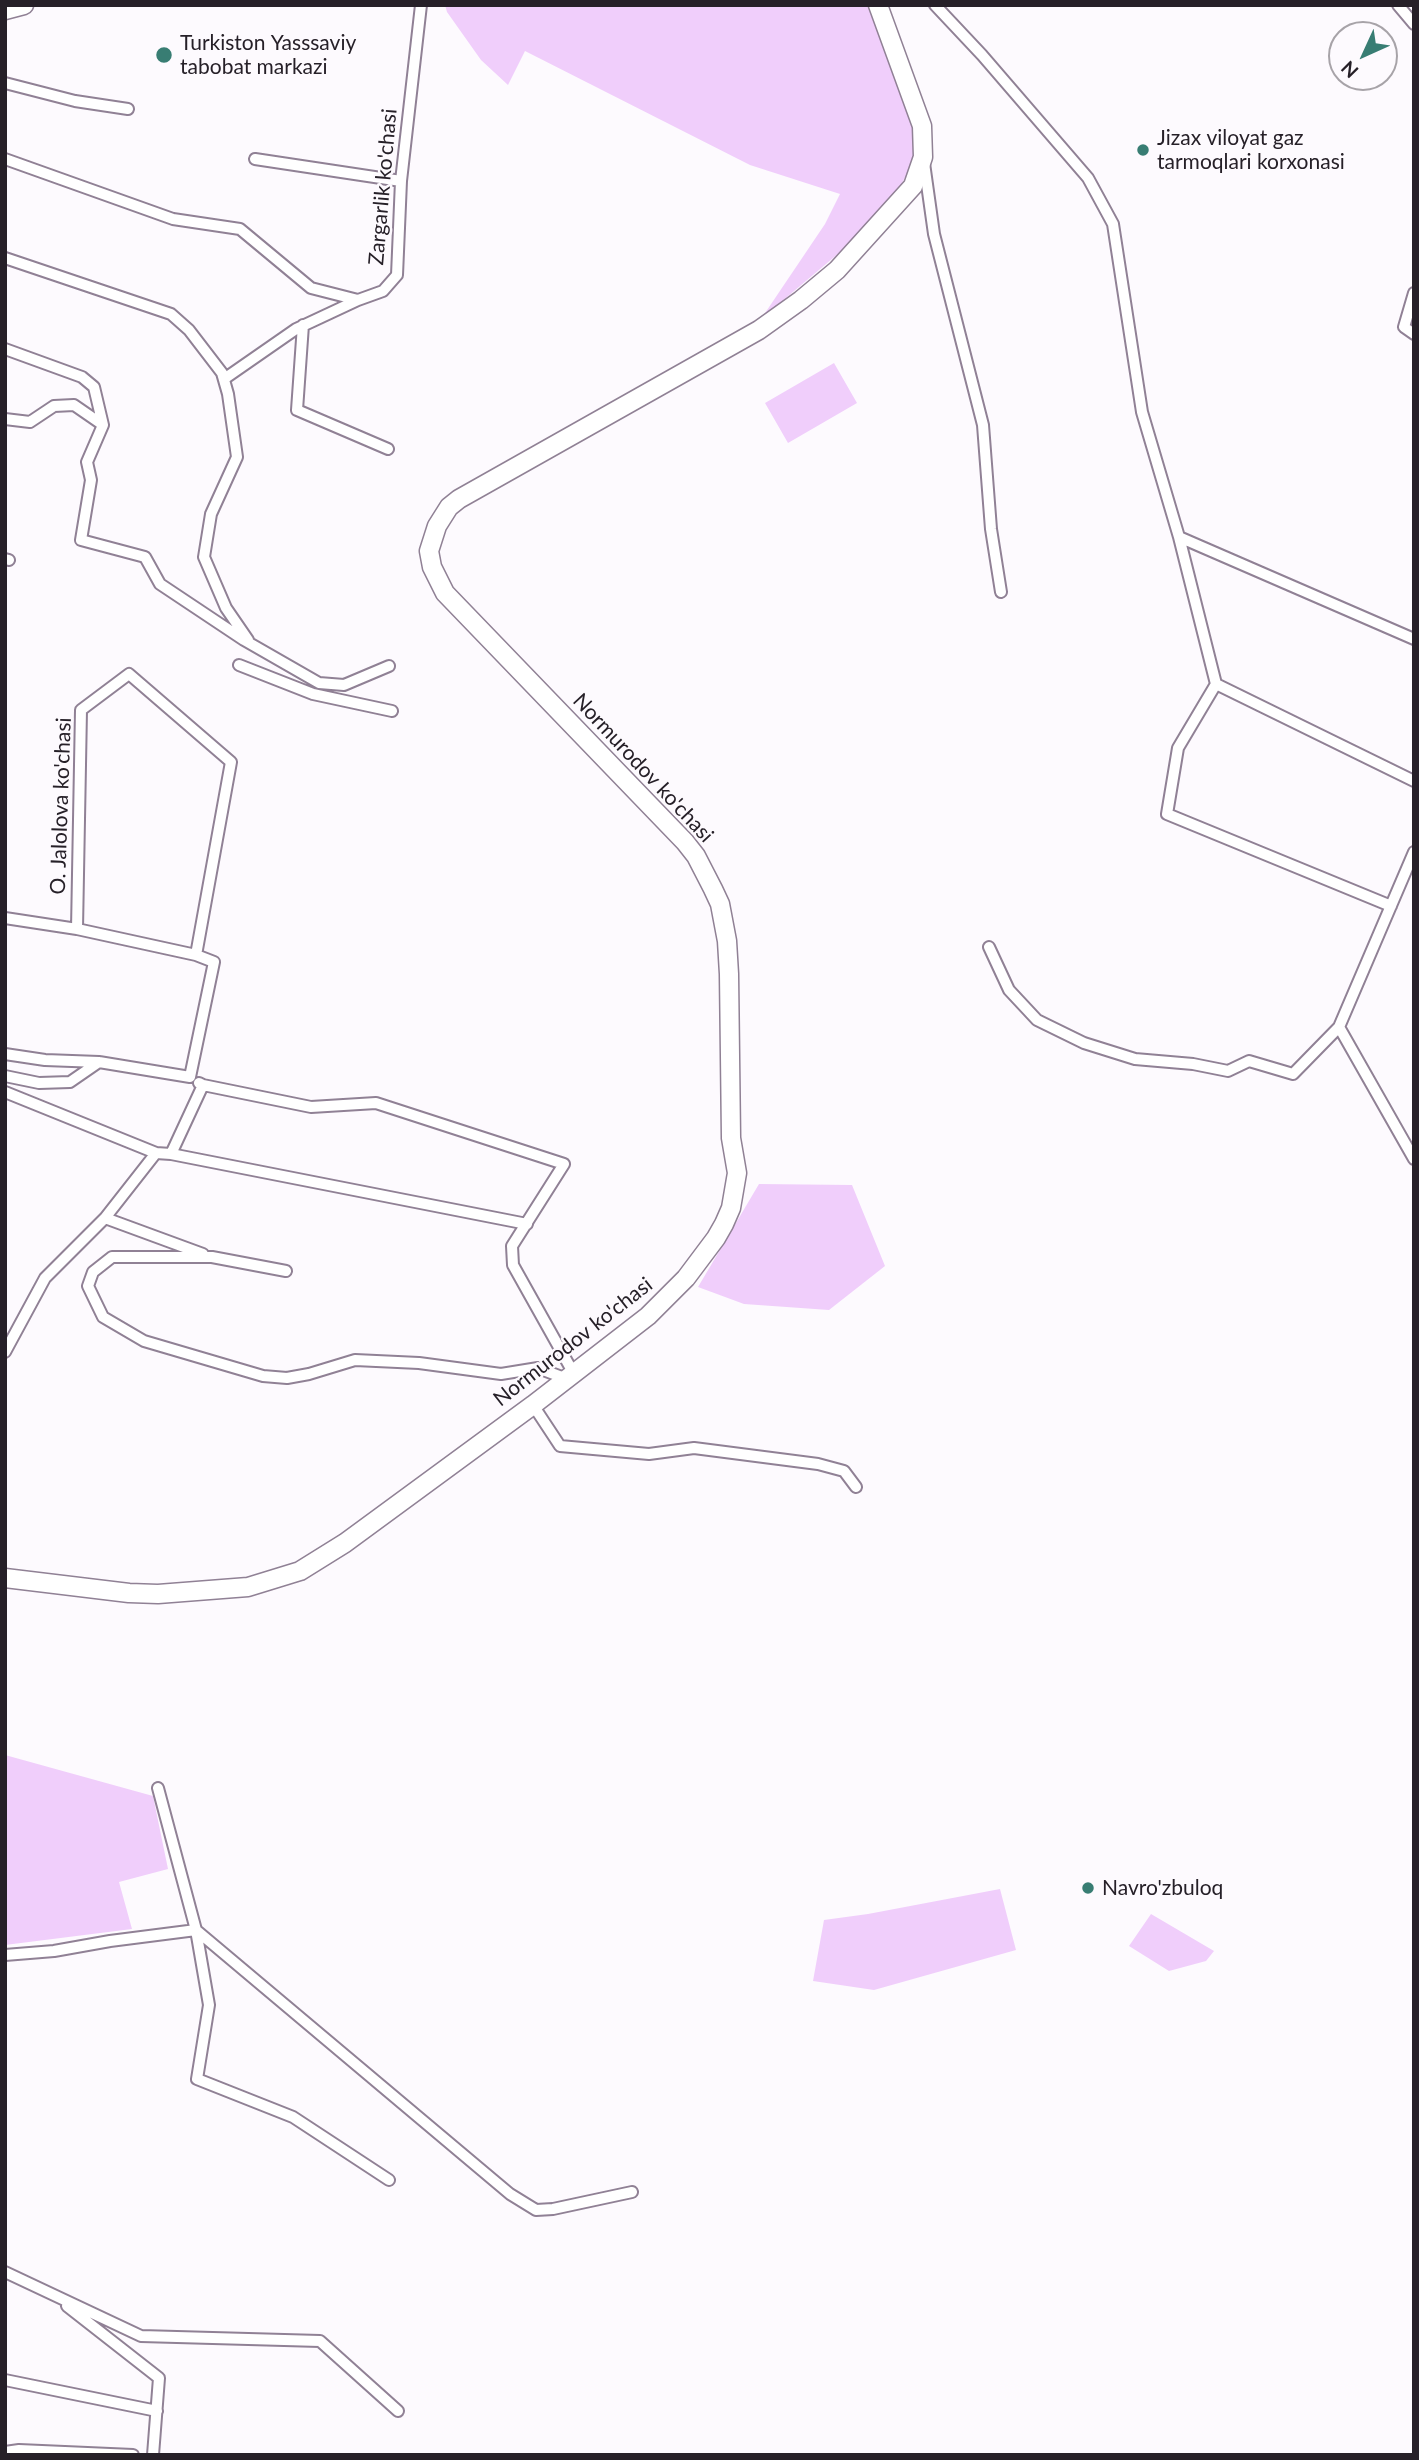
<!DOCTYPE html>
<style>
body{margin:0}
#map{position:relative;width:1419px;height:2460px;overflow:hidden;background:#fdfafe;font-family:Lato,sans-serif}
canvas{display:block}
.frame{position:absolute;inset:0;border:7px solid #262028;pointer-events:none}
.north{position:absolute;left:1328px;top:21px;width:70px;height:70px;box-sizing:border-box;background:#fdfafe;border:2px solid #a7a3a8;border-radius:50%;rotate:225deg;font-size:19px;font-weight:700;line-height:28px;text-align:center;color:#262028}
.north::after{content:'';display:block;margin:auto;width:24px;height:32px;background:#387d73;clip-path:polygon(50% 0,100% 100%,50% 72%,0 100%)}
</style>
<div id="map">
<canvas width="1419" height="2460"></canvas>
<div class="frame"></div>
<div class="north">N</div>
</div>
<script>
const context = document.querySelector('canvas').getContext('2d');
context.lineJoin = 'round';
function fillPath(path, color) { context.fillStyle = color; context.fill(path, 'evenodd'); }
const shape = rows => new Path2D(rows.map(r => 'M' + r).join(''));
function stroke(path, color, width, dash) { context.strokeStyle = color; context.lineWidth = width; context.lineCap = dash ? 'butt' : 'round'; context.setLineDash(dash || []); context.stroke(path); }
function write(font, color, halo, rows, align = 'center') {
  context.font = font + ' Lato,sans-serif'; context.lineWidth = 5; context.setLineDash([]); context.textBaseline = 'middle'; context.strokeStyle = halo; context.fillStyle = color; for (const [text, x, y, turn = 0] of rows) {
    context.save(); context.translate(x, y); context.rotate((+turn || 0) * Math.PI / 180); context.textAlign = isNaN(turn) ? turn : align; if (halo) context.strokeText(text, 0, 0); context.fillText(text, 0, 0); context.restore();
  }
}
const green = shape([
 [445,5,870,5,918,134,914,160,900,187,839,253,761,319,825,224,840,194,750,165,525,51,508,85,481,60,447,12],
 [834,363,857,403,788,443,765,403],
 [759,1184,852,1185,885,1266,829,1310,744,1304,698,1287],
 [5,1755,153,1796,168,1869,119,1882,132,1929,5,1945],
 [1000,1889,1016,1950,874,1990,813,1981,824,1920,868,1914],
 [1151,1914,1214,1951,1206,1961,1169,1971,1129,1946]
]);
const street = shape([
 [935,5,982,55,1088,178,1113,224,1142,412,1179,537,1216,684,1414,781],
 [1398,5,1414,24],
 [5,83,75,101,128,109],
 [5,159,173,219,240,229,311,288,358,300,383,291,397,275,401,181,421,5],
 [255,159,401,181],
 [924,163,934,234,983,425,991,529,1001,592],
 [5,258,171,314,189,330,222,373,228,394,237,457,211,514,204,557,226,608,248,640],
 [1414,293,1404,327,1414,334],
 [303,325,297,410,388,449],
 [5,349,82,377,94,387,103,425,87,462,91,480,81,540,145,557,160,584,244,640,319,683,344,685,389,666],
 [224,379,296,329,358,300],
 [5,419,30,422,54,406,74,405,103,425],
 [1179,537,1414,639],
 [5,559,9,560],
 [239,665,313,694,392,711],
 [1216,684,1178,748,1167,814,1391,906],
 [5,918,77,929,196,955],
 [989,947,1009,990,1037,1020,1084,1043,1135,1059,1193,1064,1228,1071,1249,1061,1293,1074,1339,1027,1414,852],
 [1339,1027,1414,1159],
 [5,1054,45,1060,99,1062,190,1077,214,962,196,955,231,762,129,674,81,710,77,929],
 [5,1076,39,1083,70,1082,99,1062],
 [203,1085,311,1107,376,1103,564,1164,512,1246,513,1265,574,1374],
 [5,1092,156,1153],
 [171,1154,527,1224],
 [105,1218,203,1254],
 [286,1271,212,1257,112,1257,93,1272,88,1286,103,1317,144,1341,263,1376,287,1378,309,1374,355,1360,419,1363,501,1374,538,1368,567,1379],
 [5,1352,45,1278,105,1218,156,1153,171,1154,203,1085,199,1083],
 [533,1405,560,1446,649,1454,694,1448,818,1464,844,1471,856,1487],
 [158,1788,196,1930,510,2194,536,2210,553,2209,632,2192],
 [5,1955,54,1951,110,1941,196,1930,209,2005,197,2079,293,2117,389,2180],
 [5,2272,141,2336,320,2341,398,2411],
 [67,2306,159,2378,153,2455],
 [5,2380,157,2411],
 [5,2452,19,2450,133,2455]
]);
const primary = shape([
 [5,10,24,5],
 [5,1578,129,1593,158,1594,248,1587,300,1571,345,1543,533,1405,648,1316,686,1278,716,1238,724,1224,731,1208,737,1173,731,1138,729,974,727,941,720,904,713,889,696,856,685,842,445,593,432,567,429,551,437,526,449,507,459,499,759,330,801,300,837,270,913,186,923,157,922,126,878,5]
]);
const markers = [
 [164,55,9,"#387d73"],
 [1143,150,7,"#387d73"],
 [1088,1888,7,"#387d73"]
];
const poiNames = [
 ["Turkiston Yasssaviy",180,43],
 ["tabobat markazi",180,67],
 ["Jizax viloyat gaz",1157,138],
 ["tarmoqlari korxonasi",1157,162],
 ["Navro'zbuloq",1102,1888]
];
const streetNames = [
 ["Zargarlik ko'chasi",383,187,-85],
 ["Normurodov ko'chasi",643,768,47],
 ["O. Jalolova ko'chasi",61,806,-88],
 ["Normurodov ko'chasi",573,1342,-38]
];
fillPath(green, '#f0cefb');
stroke(street, '#908195', 14);
stroke(primary, '#908195', 21);
stroke(street, '#fff', 10);
stroke(primary, '#fff', 18);
for (const [x, y, r, color] of markers) { const dot = new Path2D(); dot.arc(x, y, r, 0, 2 * Math.PI); context.fillStyle = color; context.fill(dot); stroke(dot, '#fdfafe', 2.5); }
write('21px', '#262028', '#fdfafe', poiNames, 'left');
write('21px', '#262028', '#fdfafe', streetNames);
</script>
